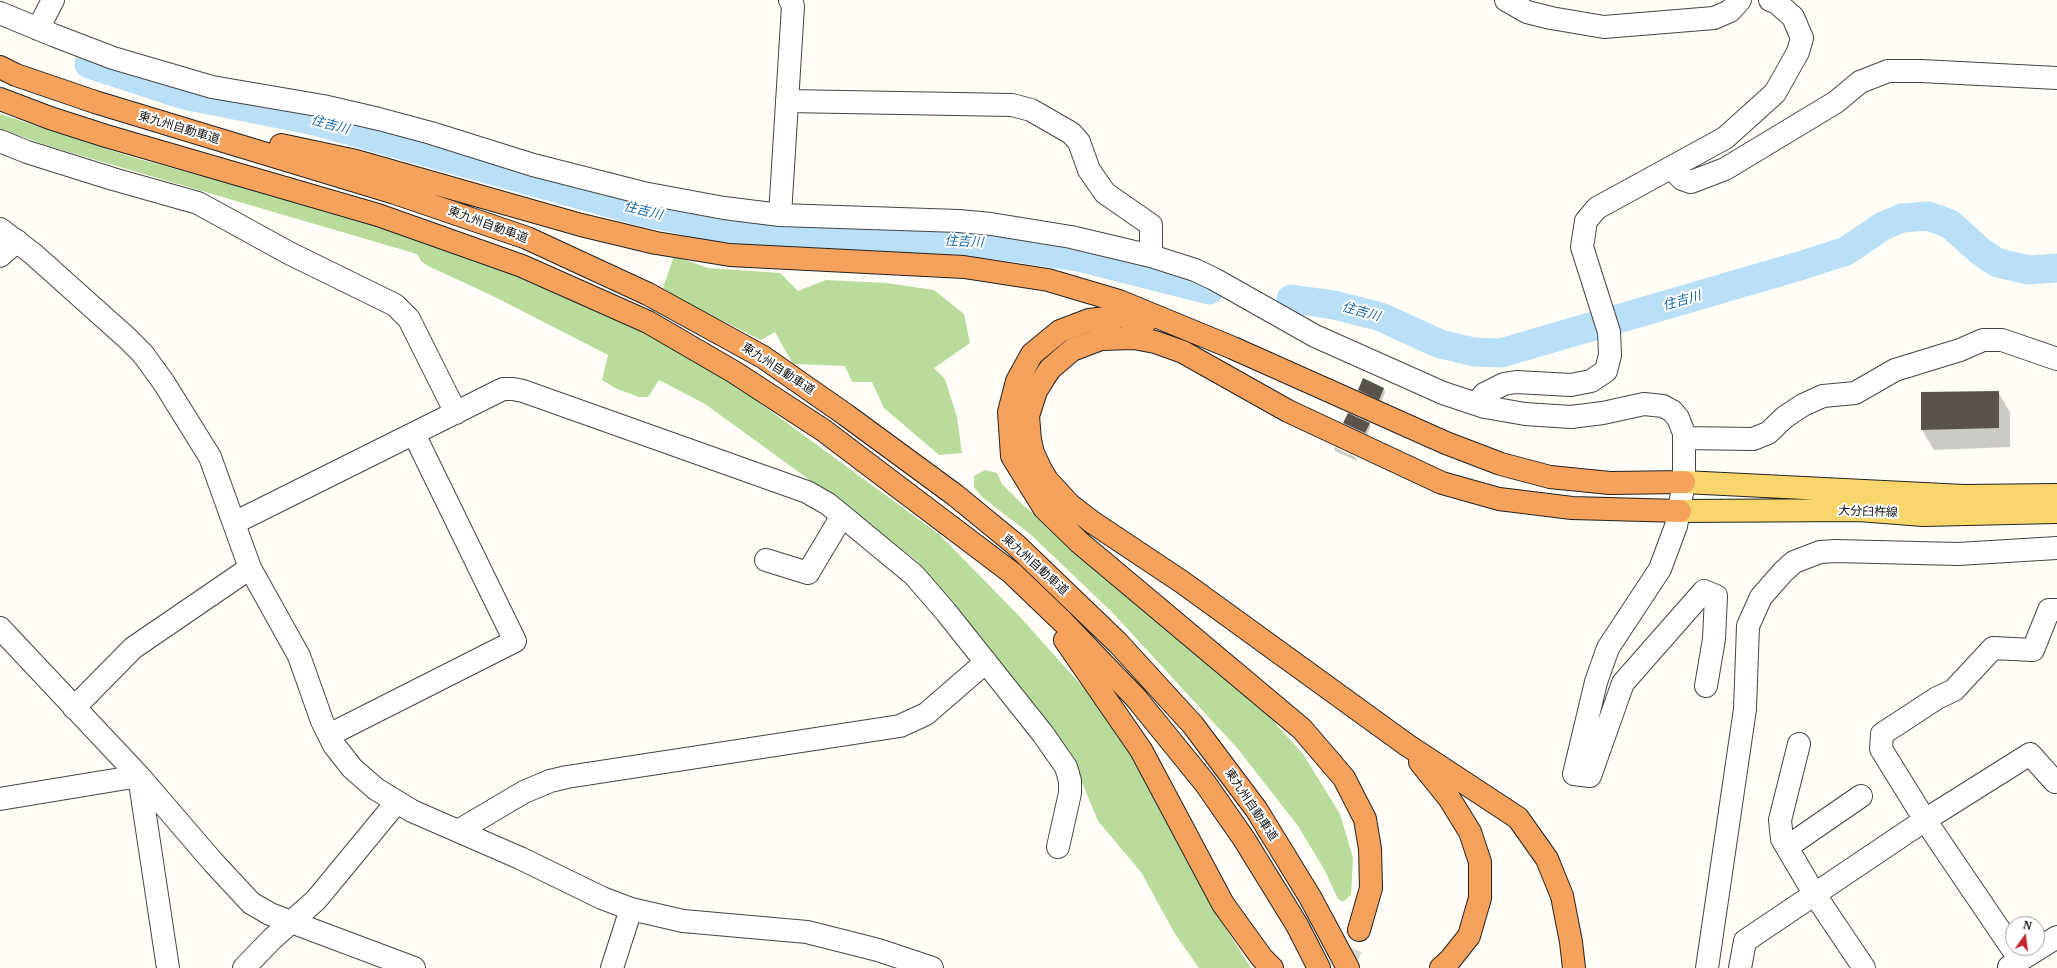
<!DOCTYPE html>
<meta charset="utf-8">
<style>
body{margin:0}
#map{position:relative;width:2057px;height:968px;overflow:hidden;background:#fffdf5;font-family:"PT Serif",serif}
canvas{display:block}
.north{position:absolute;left:2005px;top:916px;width:40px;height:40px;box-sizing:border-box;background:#fff;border:1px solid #a0a0a0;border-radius:50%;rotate:14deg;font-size:11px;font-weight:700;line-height:16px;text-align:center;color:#111}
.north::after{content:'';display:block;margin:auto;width:14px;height:18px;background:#c4262e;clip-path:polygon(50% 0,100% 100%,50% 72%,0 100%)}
</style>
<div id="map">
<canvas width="2057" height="968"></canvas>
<div class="north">N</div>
</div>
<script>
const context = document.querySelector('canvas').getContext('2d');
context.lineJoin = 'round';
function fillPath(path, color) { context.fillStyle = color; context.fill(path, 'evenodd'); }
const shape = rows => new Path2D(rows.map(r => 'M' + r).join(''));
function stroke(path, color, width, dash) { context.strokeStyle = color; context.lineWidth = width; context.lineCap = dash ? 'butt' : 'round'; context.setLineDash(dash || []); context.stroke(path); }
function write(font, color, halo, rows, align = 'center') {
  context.font = font + ' "PT Serif","Noto Sans JP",serif'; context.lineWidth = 4; context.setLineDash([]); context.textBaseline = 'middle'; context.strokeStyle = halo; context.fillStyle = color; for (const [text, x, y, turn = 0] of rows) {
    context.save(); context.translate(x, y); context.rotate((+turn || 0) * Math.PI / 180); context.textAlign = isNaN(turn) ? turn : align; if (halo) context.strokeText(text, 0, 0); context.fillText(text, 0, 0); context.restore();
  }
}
const forest = shape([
 [0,114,135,158,220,181,349,219,414,233,637,325,742,390,940,535,1021,618,1124,733,1148,771,1222,922,1251,968,1199,968,1175,934,1141,872,1098,821,1073,761,1000,664,917,561,851,510,705,404,659,380,648,397,639,397,617,389,602,380,608,355,493,296,430,267,422,262,417,254,55,148,0,129],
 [674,256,708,268,780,273,798,291,826,280,886,283,934,290,964,314,970,343,934,368,945,379,957,417,962,453,939,455,884,408,872,382,852,382,845,366,793,364,775,332,761,340,675,297,663,288],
 [985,470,997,473,1002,484,1023,505,1257,703,1303,754,1340,814,1353,858,1351,895,1343,902,1338,899,1324,869,1298,826,1238,749,1111,611,1030,534,982,497,974,487,974,476]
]);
const shadow = shape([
 [1364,379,1384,389,1385,392,1381,402,1361,393,1359,390],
 [1998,392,2010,412,2010,447,1934,450,1922,430,1922,393],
 [1345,423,1369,424,1371,426,1367,436,1346,426],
 [1334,447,1355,457,1357,461,1335,451]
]);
const river = shape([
 [89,64,184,95,315,121,635,210,711,226,795,235,901,238,990,244,1078,257,1209,290],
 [1291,299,1334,305,1381,317,1440,344,1474,352,1501,353,1803,265,1846,251,1883,226,1902,218,1928,216,1950,224,1981,252,1998,263,2029,270,2057,268]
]);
const building = shape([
 [1363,378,1384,388,1379,400,1358,390],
 [1999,391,1999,428,1921,430,1921,392],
 [1348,413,1370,423,1365,433,1343,423]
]);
const highwayTunnel = shape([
 [1343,968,1359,930]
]);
const minor = shape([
 [1506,0,1527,12,1551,18,1604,27,1714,18,1730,11,1740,0],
 [0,13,53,35,113,58,212,87,323,106,379,119,431,133,533,165,643,193,724,208,780,215,959,221,991,224,1071,237,1151,256,1195,270,1214,279,1315,336,1443,393,1485,407,1525,414,1571,417,1603,413,1644,404,1663,406,1672,411,1678,418,1684,433,1684,482,1676,526,1660,569,1608,648,1596,682,1574,774,1590,776,1623,683,1704,591,1716,596,1714,639,1706,686],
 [38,29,53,0],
 [787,101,1012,105,1031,110,1071,133,1079,142,1089,170,1105,193,1151,225,1151,256],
 [0,141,27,152,113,179,198,203,289,253,395,305,409,319,456,413],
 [1672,168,1682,179,1691,182,1725,169,1836,102,1860,82,1888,71,1921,71,2057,78],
 [780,215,793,6,790,0],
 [0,229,32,253,127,338,143,354,164,383,210,457,250,568,299,656,322,721,334,745,352,768,376,789,412,811,520,858,602,898,631,909,683,921,807,932,878,950,932,968],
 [0,256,17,241],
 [1476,404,1484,394,1504,384,1516,382,1571,385,1591,381,1606,371,1610,355,1609,332,1582,247,1586,221,1597,208,1725,138,1775,93,1798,52,1802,38,1793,17,1777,3,1770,0],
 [1685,438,1753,439,1768,433,1785,417,1803,405,1823,396,1855,393,1895,370,1960,350,1983,340,2002,340,2057,359],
 [234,523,503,389,513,389,523,391,807,492,828,504,914,575,946,612,1043,734,1066,767,1070,781,1070,793,1058,847],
 [766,560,808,573,842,516],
 [0,628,139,776,213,862,251,903,270,914,414,968],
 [74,708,133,648,250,568],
 [329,735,515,641,414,434],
 [1799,744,1780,820,1782,839,1815,895,1864,968],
 [0,799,139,776,168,968],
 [458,831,524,792,550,781,567,777,900,726,926,714,986,662],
 [1787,847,1861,796],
 [2020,960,1925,820,1881,749,1882,734,1937,698,1954,690,1993,648,2033,650,2049,610,2057,610],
 [2009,967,2057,937],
 [244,968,272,939,316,900,396,803],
 [612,968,631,909],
 [1707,968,1745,709,1748,626,1761,597,1783,572,1794,562,1820,552,1836,551,1958,554,2057,548],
 [1740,968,1745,941,1925,820,2030,754,2055,782,2057,781]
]);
const major = shape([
 [1684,482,1964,496,2057,495],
 [1680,511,1859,510,1923,515,2057,512]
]);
const highway = shape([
 [0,67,16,75,95,102,395,193,527,238,648,294,763,357,846,415,955,495,1016,545,1118,643,1193,725,1256,809,1310,897,1348,968],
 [0,99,50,118,106,136,378,215,522,266,648,322,734,372,823,430,1012,573,1063,622,1136,698,1205,783,1244,839,1297,925,1319,968],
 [281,145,356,161,581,225,656,243,730,255,964,267,1048,280,1119,301,1233,348,1446,443,1501,464,1550,477,1610,483,1684,482],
 [1145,323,1122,316,1089,320,1060,331,1032,354,1017,381,1009,412,1012,456,1044,508,1079,542,1302,729,1344,778,1365,819,1370,849,1371,888,1359,930],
 [1065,640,1141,750,1223,904,1262,958,1272,968],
 [1420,762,1449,798,1470,832,1480,862,1480,898,1469,936,1450,960,1441,968],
 [1574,968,1571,942,1562,896,1547,859,1518,818,1407,745,1182,582,1092,522,1070,505,1047,480,1040,468,1033,453,1030,440,1028,416,1036,391,1044,378,1050,369,1072,350,1101,339,1134,338,1155,342,1183,352,1288,411,1442,483,1499,499,1572,508,1680,511]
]);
const streetNames = [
 ["東九州自動車道",179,128,17],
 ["東九州自動車道",488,225,20],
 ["東九州自動車道",778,369,33],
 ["大分臼杵線",1868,512,2],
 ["東九州自動車道",1035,565,42],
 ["東九州自動車道",1251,805,56]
];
const waterNames = [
 ["住吉川",330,125,15],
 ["住吉川",643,211,14],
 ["住吉川",964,242,3],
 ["住吉川",1682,301,-16],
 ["住吉川",1361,312,16]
];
fillPath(forest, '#b9dc9c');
fillPath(shadow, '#0003');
stroke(river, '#b9e0f7', 29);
fillPath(building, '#5a524d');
stroke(highwayTunnel, '#dbdad3', 22, [22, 11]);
stroke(minor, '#444', 24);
stroke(major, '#222', 24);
stroke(highway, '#222', 24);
stroke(minor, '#fff', 22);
stroke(major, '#f9d66b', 22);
stroke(highway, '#f5a25d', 22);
write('12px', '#111', '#fff', streetNames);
write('italic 13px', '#1768a6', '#fff', waterNames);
</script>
